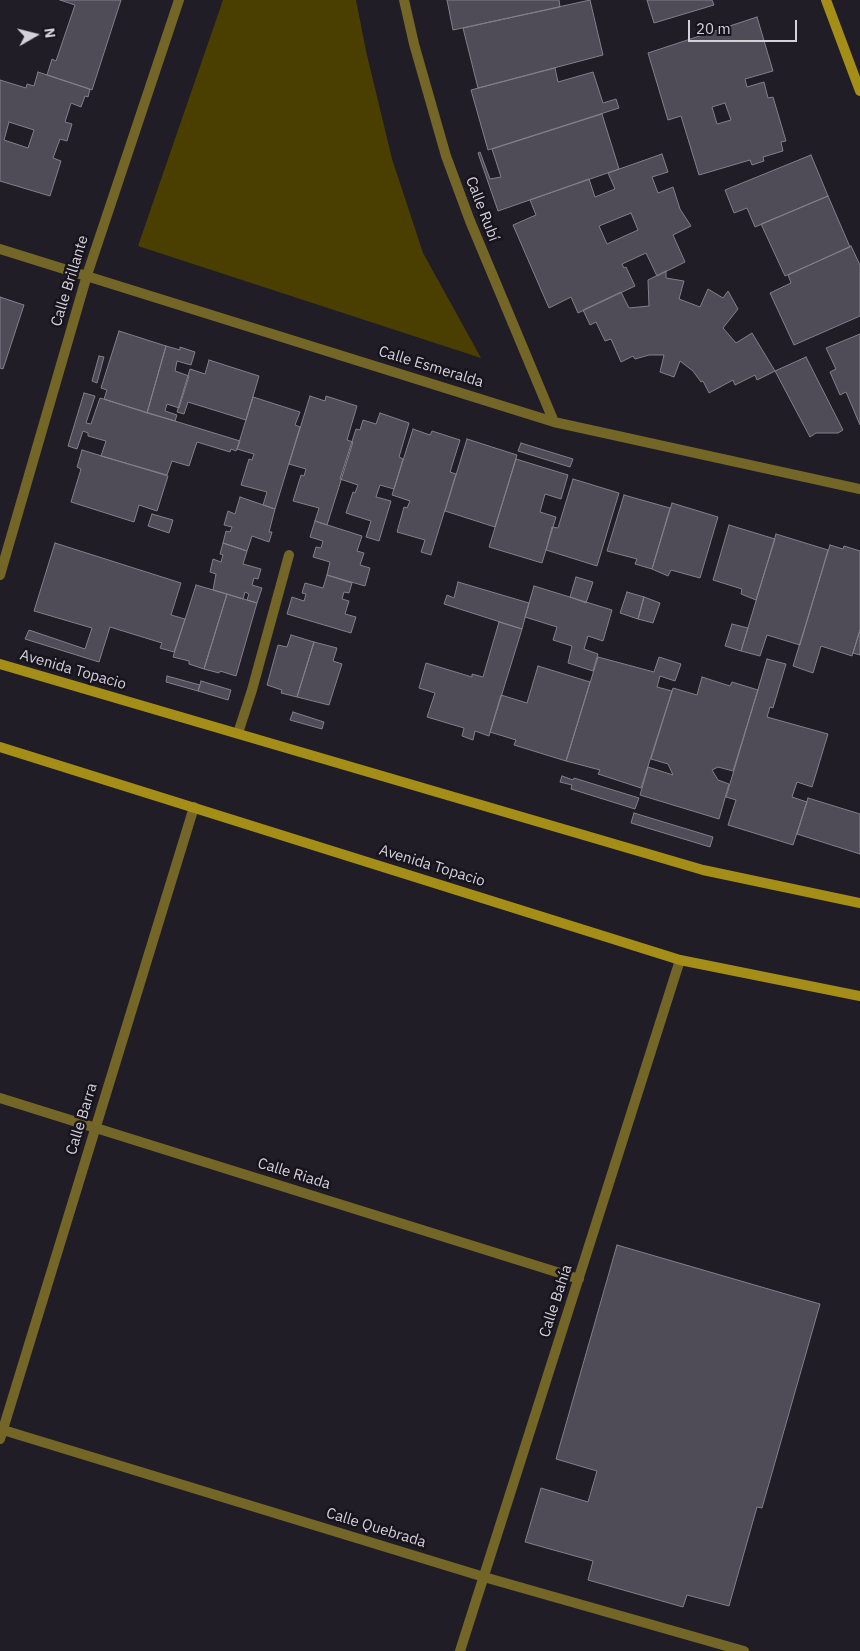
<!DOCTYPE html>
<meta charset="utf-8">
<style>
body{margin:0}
#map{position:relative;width:860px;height:1651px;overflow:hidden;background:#201d27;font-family:"IBM Plex Sans",sans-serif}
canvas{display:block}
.north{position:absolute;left:10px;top:10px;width:50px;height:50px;-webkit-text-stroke:4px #17141d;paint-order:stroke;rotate:82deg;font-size:14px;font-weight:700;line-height:20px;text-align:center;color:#d4d2d9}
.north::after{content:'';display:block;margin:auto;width:18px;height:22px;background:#d4d2d9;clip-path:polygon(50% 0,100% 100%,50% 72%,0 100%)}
.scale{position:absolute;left:688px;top:20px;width:109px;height:22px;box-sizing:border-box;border:2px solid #d4d2d9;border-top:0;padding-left:6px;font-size:15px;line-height:18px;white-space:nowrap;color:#d4d2d9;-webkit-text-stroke:4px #17141d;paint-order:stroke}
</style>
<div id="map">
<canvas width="860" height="1651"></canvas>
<div class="north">N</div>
<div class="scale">20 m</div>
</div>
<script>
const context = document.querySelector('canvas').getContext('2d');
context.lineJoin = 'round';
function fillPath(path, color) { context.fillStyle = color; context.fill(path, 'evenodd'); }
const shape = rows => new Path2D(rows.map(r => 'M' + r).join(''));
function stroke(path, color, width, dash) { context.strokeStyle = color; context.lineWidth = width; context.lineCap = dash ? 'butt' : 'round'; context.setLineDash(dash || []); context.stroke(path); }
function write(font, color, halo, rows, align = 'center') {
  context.font = font + ' "IBM Plex Sans",sans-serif'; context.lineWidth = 5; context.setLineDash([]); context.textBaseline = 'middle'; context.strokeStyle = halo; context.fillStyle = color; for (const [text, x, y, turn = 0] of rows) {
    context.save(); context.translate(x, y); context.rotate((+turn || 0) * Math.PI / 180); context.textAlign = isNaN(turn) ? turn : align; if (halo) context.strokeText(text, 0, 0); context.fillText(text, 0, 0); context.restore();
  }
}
const green = shape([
 [223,0,356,0,366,51,392,159,423,253,481,358,138,246]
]);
const building = shape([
 [60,0,121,0,92,90,47,75,52,59,56,61,75,5,60,0],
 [447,0,559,0,560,7,453,30,447,0],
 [590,0,603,55,478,88,463,28,590,0],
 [647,0,712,0,714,5,654,23,647,0],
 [757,17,773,71,745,79,747,87,764,82,768,98,773,97,786,141,781,142,783,151,763,157,764,161,752,165,750,160,699,175,681,116,668,120,648,53,757,17],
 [725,103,731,120,717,124,712,107,725,103],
 [555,68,558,82,593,72,603,103,616,99,619,108,488,150,471,90,555,68],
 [38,72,90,89,88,97,85,96,81,107,71,103,65,122,72,124,67,141,60,139,53,158,61,161,50,196,0,181,0,80,26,88,27,84,34,86,38,72],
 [9,122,34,130,28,148,4,140,9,122],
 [602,114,619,169,498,211,478,153,480,152,490,179,501,177,492,149,602,114],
 [662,154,668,172,652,177,658,193,673,187,680,209,691,226,673,235,685,262,657,276,646,253,622,264,624,268,626,267,635,286,578,313,571,297,549,308,513,225,536,215,530,200,589,179,595,197,615,189,608,173,662,154],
 [631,213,638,230,607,244,599,226,631,213],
 [811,155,828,196,755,227,747,208,734,213,725,190,811,155],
 [828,196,850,247,785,276,761,224,828,196],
 [851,246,860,265,860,316,794,345,770,293,791,283,788,275,851,246],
 [666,271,666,278,684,281,679,299,700,307,708,289,723,298,728,291,738,309,723,328,736,343,752,333,775,371,757,380,755,375,735,385,733,380,709,393,703,381,701,382,693,371,680,361,674,377,660,372,664,355,649,355,635,359,633,356,621,362,611,339,605,341,596,322,590,325,583,310,621,292,629,308,649,306,648,280,666,271],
 [0,297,24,305,3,369,0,368,0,297],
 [119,331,166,346,147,413,104,399,107,390,101,388,119,331],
 [860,334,860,425,846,392,840,395,830,372,836,369,826,348,860,334],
 [166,346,180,350,180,347,195,352,191,365,177,361,175,371,189,376,179,408,167,404,165,411,177,415,175,421,147,413,166,346],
 [99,356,104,357,97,383,92,381,99,356],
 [806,357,843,430,838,433,816,433,810,437,775,371,806,357],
 [209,360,259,376,246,420,188,402,184,414,177,412,190,369,205,374,209,360],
 [84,393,95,396,86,423,91,424,100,398,240,441,237,449,236,451,231,449,230,452,197,442,189,466,172,461,167,475,101,456,106,441,88,436,88,433,83,431,77,449,68,446,84,393],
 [310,396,325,401,326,396,357,406,347,440,353,442,327,525,315,521,319,508,293,501,301,475,304,476,306,469,289,464,310,396],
 [253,397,300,412,295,425,300,427,275,509,263,505,267,492,241,485,249,459,252,460,254,454,237,449,253,397],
 [380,413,409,423,399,457,403,459,394,489,380,485,376,497,391,501,379,541,366,537,371,521,346,513,353,492,355,493,358,485,340,479,356,429,360,430,363,420,376,424,380,413],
 [413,429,430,435,432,431,460,440,450,472,456,474,431,555,421,552,425,540,397,532,404,507,407,508,410,501,392,495,413,429],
 [467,439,517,455,495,527,445,511,467,439],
 [521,443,573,459,570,467,518,451,521,443],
 [82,450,168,476,157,511,139,505,134,522,71,502,81,469,77,467,82,450],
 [516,459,568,475,561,499,545,494,540,512,556,517,542,563,489,547,516,459],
 [573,479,619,493,597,566,546,550,552,527,558,528,573,479],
 [624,495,670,508,652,569,635,564,637,559,607,551,624,495],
 [240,497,275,509,269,532,272,532,269,542,252,536,247,551,223,543,226,531,230,532,232,527,224,525,228,511,235,514,240,497],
 [672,503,718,517,700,578,671,570,668,576,652,569,672,503],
 [152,514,173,520,169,533,148,526,152,514],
 [315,521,362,536,357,551,364,553,360,565,370,568,365,586,327,575,330,562,313,557,316,547,321,548,323,541,310,537,315,521],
 [729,525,775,539,756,600,741,594,742,589,713,580,729,525],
 [776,534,828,550,800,645,767,635,760,656,741,651,776,534],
 [55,543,181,583,171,615,185,619,174,652,160,648,162,643,110,627,99,662,25,639,29,630,85,649,92,628,34,611,55,543],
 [223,543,247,551,243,564,261,569,258,579,254,578,252,585,262,588,257,603,247,600,249,594,245,592,243,599,213,590,216,574,210,572,213,559,221,562,223,555,220,554,223,543],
 [830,545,843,549,844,546,860,551,860,630,852,656,821,646,813,673,793,666,830,545],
 [327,575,352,583,349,593,344,592,342,599,349,601,345,614,356,617,351,633,287,614,292,597,304,601,306,594,302,593,305,583,323,588,327,575],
 [576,577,593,582,586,603,570,597,576,577],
 [458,582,529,603,522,629,444,604,447,595,454,598,458,582],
 [196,585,227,594,204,669,189,664,189,661,173,657,196,585],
 [534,586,612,610,603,641,588,636,584,649,598,654,593,671,568,663,572,646,553,640,557,627,525,617,534,586],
 [627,592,644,597,638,619,620,613,627,592],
 [227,594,257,603,236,676,220,671,219,673,204,669,227,594],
 [644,597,660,603,653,623,638,619,644,597],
 [499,622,522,629,489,736,475,731,473,740,462,736,464,728,427,717,435,693,419,688,426,663,472,677,472,674,483,677,499,622],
 [732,624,748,628,741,651,725,646,732,624],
 [860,630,860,655,853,653,860,630],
 [291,635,314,642,297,697,281,693,282,690,267,685,278,645,287,647,291,635],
 [314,642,337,648,333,661,342,664,329,705,297,697,314,642],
 [598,657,654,672,659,657,681,664,675,681,660,676,657,687,672,691,641,788,598,774,600,770,566,761,598,657],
 [767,659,786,664,773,708,770,707,767,717,828,734,812,787,797,782,792,797,807,802,793,845,728,825,736,800,726,797,767,659],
 [538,666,590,682,566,761,514,745,516,740,490,732,501,695,527,703,538,666],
 [167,676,200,685,198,691,166,682,167,676],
 [702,677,730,686,732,682,758,690,733,771,718,767,712,770,718,780,729,784,719,819,640,795,648,767,673,775,668,764,651,759,673,688,697,695,702,677],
 [201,681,231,690,228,700,198,691,201,681],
 [293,712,324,722,322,729,290,720,293,712],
 [562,776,573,780,574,778,639,798,635,809,571,789,572,785,560,782,562,776],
 [808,798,860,814,860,854,797,834,808,798],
 [634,813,713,837,710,847,631,823,634,813],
 [617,1245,820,1304,762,1508,757,1507,729,1606,687,1595,683,1607,588,1580,593,1561,525,1542,541,1488,588,1502,597,1471,556,1459,617,1245]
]);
const street = shape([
 [404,0,414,44,446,156,470,221,554,422],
 [0,249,554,422,860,489],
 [0,575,87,275,179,0],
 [238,733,252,690,289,555],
 [0,1098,579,1279],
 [0,1429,484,1577,744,1651],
 [0,1439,194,807],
 [460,1651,680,960]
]);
const secondary = shape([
 [826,0,860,91],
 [0,664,703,870,860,903],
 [0,747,680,960,860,996]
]);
const streetNames = [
 ["Calle Rubí",482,209,69],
 ["Calle Brillante",70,281,-73],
 ["Calle Esmeralda",431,367,17],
 ["Avenida Topacio",73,670,16],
 ["Avenida Topacio",432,866,17],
 ["Calle Barra",82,1119,-73],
 ["Calle Riada",294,1174,17],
 ["Calle Bahía",556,1301,-72],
 ["Calle Quebrada",376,1528,17]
];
fillPath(green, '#4b3f00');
fillPath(building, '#4f4b57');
stroke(building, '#837f8b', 1);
stroke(street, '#746627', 10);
stroke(secondary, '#a58e18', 10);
write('15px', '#d4d2d9', '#17141d', streetNames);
</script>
